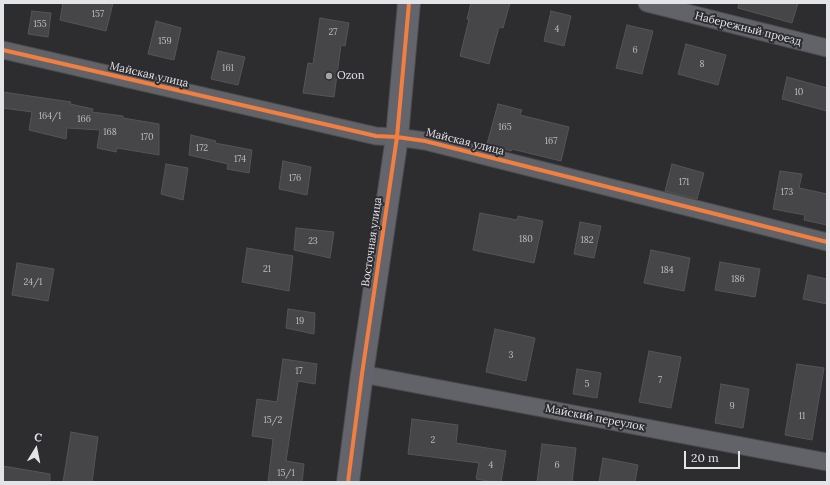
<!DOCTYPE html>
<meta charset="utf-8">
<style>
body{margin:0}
#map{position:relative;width:830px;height:485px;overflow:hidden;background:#2d2d30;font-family:Lora,serif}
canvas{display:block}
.frame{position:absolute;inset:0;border:4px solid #e3e4e7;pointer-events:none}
.north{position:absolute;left:16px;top:429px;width:40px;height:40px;-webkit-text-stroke:3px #2c2c31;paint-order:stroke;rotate:10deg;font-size:11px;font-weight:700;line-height:16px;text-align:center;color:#e3e4e7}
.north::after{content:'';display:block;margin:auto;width:14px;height:18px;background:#e3e4e7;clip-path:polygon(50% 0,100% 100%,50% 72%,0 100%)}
.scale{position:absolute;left:684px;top:451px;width:56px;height:18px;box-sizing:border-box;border:2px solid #e3e4e7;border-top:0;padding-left:5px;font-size:12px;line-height:14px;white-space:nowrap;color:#e3e4e7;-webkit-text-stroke:3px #2c2c31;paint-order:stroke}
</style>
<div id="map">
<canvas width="830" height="485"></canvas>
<div class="frame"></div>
<div class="north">С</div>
<div class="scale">20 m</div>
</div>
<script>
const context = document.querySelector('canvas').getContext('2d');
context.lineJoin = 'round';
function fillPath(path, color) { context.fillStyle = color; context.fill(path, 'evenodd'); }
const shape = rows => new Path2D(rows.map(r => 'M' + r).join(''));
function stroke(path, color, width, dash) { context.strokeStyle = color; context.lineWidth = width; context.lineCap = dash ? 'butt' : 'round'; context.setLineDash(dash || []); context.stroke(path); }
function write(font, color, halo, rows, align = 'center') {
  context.font = font + ' Lora,serif'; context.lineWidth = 4; context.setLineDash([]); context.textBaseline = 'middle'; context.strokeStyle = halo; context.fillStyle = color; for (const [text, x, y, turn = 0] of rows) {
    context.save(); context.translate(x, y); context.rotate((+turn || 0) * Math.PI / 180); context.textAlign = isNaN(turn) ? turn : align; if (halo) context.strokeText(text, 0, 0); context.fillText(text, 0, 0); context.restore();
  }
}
const building = shape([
 [63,3,113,3,106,31,60,20,63,3],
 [471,3,510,3,503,28,499,27,489,64,460,56,469,19,467,19,471,3],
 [739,3,798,3,792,23,738,8,739,3],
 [32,11,51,13,48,37,28,34,32,11],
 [551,11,571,16,564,46,544,41,551,11],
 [320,18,349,23,345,46,341,45,334,97,303,93,308,63,313,64,320,18],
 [156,21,181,28,174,60,148,54,156,21],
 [627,25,653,31,642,74,616,68,627,25],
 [686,44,726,55,718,85,678,74,686,44],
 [218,51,245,57,238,85,211,79,218,51],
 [787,77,827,88,827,111,782,99,787,77],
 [3,92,71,102,70,104,93,109,92,112,123,116,123,118,159,124,159,155,117,148,116,152,97,148,100,130,67,128,66,139,29,130,32,112,3,108,3,92],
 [498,104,522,110,520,115,569,127,561,161,512,149,511,151,487,144,498,104],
 [191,135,216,141,215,143,252,150,249,173,227,169,228,164,189,155,191,135],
 [283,161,311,167,307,195,279,189,283,161],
 [166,164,188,168,183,200,161,194,166,164],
 [672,164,704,173,697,199,665,191,672,164],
 [780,171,802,174,799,188,827,194,827,225,804,220,805,215,773,209,780,171],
 [480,213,517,220,518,216,543,221,534,263,473,250,480,213],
 [580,222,601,226,594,258,574,254,580,222],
 [296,228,334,232,330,258,294,250,296,228],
 [247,248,293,256,289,291,242,282,247,248],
 [651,250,690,258,684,291,644,283,651,250],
 [720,262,760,269,755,297,715,290,720,262],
 [17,263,54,269,48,301,12,295,17,263],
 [808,275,827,279,827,304,803,299,808,275],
 [288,309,315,313,314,334,286,328,288,309],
 [495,329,535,338,526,381,486,372,495,329],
 [649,351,681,357,671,408,639,402,649,351],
 [283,359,317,364,315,384,298,381,286,461,304,464,302,482,268,482,273,439,252,436,257,399,277,402,283,359],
 [797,364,824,368,812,440,785,435,797,364],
 [577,369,601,373,597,398,573,394,577,369],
 [721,384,749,389,743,428,715,423,721,384],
 [412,419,458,425,456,443,506,451,501,482,494,482,476,479,479,463,408,454,412,419],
 [71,432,98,437,92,482,63,482,71,432],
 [542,444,576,448,572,482,537,482,542,444],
 [603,458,638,465,635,482,599,482,603,458],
 [3,466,50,474,50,482,3,482,3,466]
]);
const street = shape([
 [647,3,827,48],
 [3,50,376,136,397,137,425,141,827,242],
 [362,374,827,462]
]);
const secondary = shape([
 [348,482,362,374,397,137,409,3]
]);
const cycleway = shape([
 [3,50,376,136,397,137,425,141,827,242],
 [348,482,362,374,397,137,409,3]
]);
const markers = [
 [329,76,4,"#a3a4a7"]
];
const numberNames = [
 ["157",98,14],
 ["155",40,24],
 ["4",557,29],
 ["27",333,32],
 ["159",165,41],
 ["6",635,50],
 ["8",702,64],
 ["161",228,68],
 ["10",799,92],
 ["164/1",50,116],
 ["166",84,119],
 ["165",505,127],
 ["168",110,132],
 ["170",147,137],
 ["167",551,141],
 ["172",202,148],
 ["174",240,159],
 ["176",295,178],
 ["171",684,182],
 ["173",787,192],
 ["180",526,239],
 ["182",587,240],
 ["23",313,241],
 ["21",267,269],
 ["184",667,270],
 ["186",738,279],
 ["24/1",33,282],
 ["19",300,321],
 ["3",511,355],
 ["17",299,371],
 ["7",660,380],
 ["5",587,384],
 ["9",732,406],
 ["11",802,416],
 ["15/2",273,420],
 ["2",433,440],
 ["4",491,465],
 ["6",557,465],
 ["15/1",286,473]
];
const streetNames = [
 ["Набережный проезд",748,29,14],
 ["Майская улица",149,75,13],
 ["Майская улица",465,142,14],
 ["Восточная улица",372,242,-82],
 ["Майский переулок",595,418,11]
];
const poiNames = [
 ["Ozon",337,76]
];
fillPath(building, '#464648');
stroke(building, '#545555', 1);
stroke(street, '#4b4b4c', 19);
stroke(secondary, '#4b4b4c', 24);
stroke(street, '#616368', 17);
stroke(secondary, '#64646c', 22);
stroke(cycleway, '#f27e40', 4);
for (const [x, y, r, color] of markers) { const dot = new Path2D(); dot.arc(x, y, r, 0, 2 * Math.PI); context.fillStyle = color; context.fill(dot); stroke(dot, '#2c2c31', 1.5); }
write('9px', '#bcbcbf', null, numberNames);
write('11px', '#e3e4e7', '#2c2c31', streetNames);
write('11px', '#e3e4e7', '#2c2c31', poiNames, 'left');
</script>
